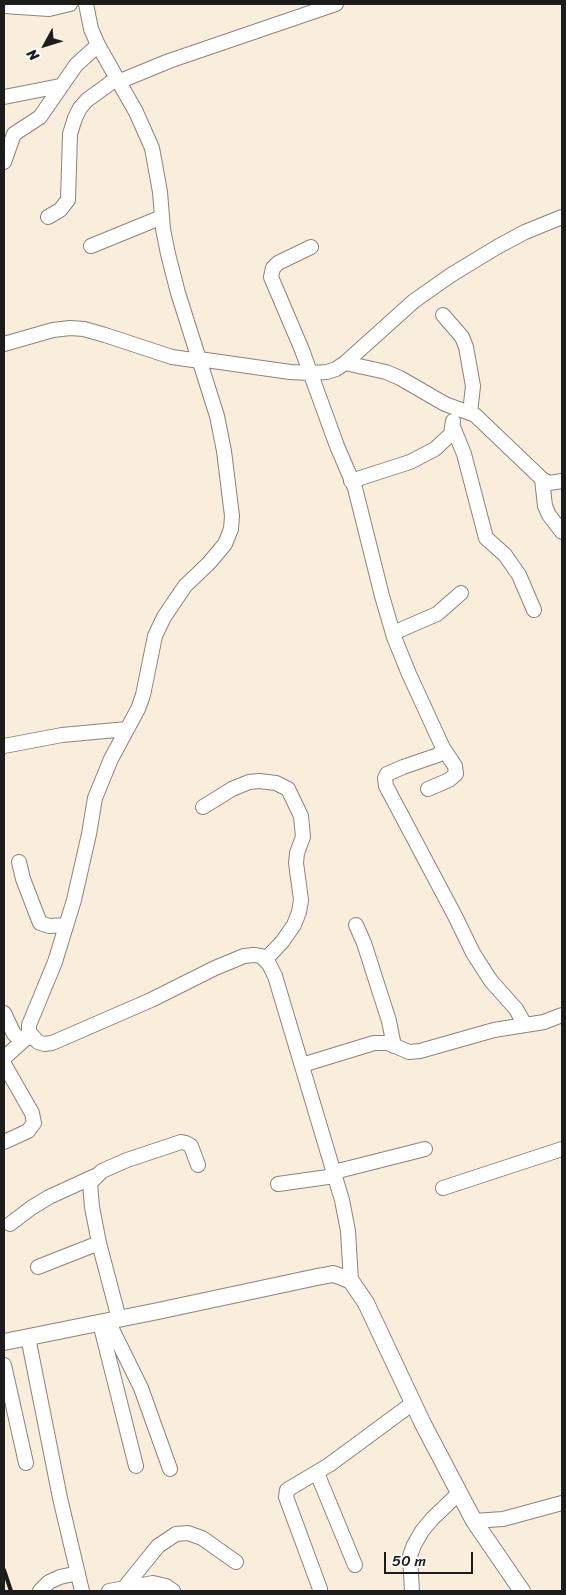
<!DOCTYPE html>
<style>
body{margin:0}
#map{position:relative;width:566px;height:1595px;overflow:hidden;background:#f9eddc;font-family:Sriracha,sans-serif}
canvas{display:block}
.frame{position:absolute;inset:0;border:5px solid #1c1c1c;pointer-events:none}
.north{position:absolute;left:20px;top:20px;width:50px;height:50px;-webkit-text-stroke:4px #fdfcf7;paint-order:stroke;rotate:231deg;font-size:14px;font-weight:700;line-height:20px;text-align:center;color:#1c1c1c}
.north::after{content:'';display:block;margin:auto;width:18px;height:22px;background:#1c1c1c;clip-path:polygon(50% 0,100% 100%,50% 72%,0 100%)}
.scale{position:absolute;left:384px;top:1552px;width:89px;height:22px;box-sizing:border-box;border:2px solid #1c1c1c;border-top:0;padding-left:6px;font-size:15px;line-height:18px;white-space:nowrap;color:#1c1c1c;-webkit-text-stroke:4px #fdfcf7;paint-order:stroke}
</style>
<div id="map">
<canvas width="566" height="1595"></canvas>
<div class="frame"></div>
<div class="north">N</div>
<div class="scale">50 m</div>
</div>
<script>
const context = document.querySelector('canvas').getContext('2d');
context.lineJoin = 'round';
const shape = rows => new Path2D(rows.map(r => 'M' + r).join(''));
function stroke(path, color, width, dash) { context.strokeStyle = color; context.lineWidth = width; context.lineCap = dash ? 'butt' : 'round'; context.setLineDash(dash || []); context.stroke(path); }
const minor = shape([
 [86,4,91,29,98,45,136,112,152,148,160,192,163,229,168,254,178,293,217,416,224,451,232,516,231,529,225,544,209,563,185,586,164,617,155,636,143,695,138,709,111,759,95,798,89,834,74,900,55,962,29,1025,29,1032,38,1042,44,1044,52,1043,151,1000,215,968,244,956,254,955,261,956,269,964,275,976,342,1200,348,1231,351,1281],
 [4,6,49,9,70,4],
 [118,82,169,61,336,4],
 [4,97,60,86],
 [4,162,14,134,40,117,76,65,98,45],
 [48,217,60,210,68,200,70,134,75,118,80,108,87,100,116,79],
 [91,246,162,217],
 [311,247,278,263,273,268,271,277,302,350,337,446,355,488,382,596,394,637,409,674,443,748,442,751,438,755,403,767,387,774,385,778,386,786,455,916,473,953,491,981,516,1009,525,1025],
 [443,315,462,337,466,347,473,386,470,413],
 [4,344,53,330,70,328,84,329,105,335,172,357,200,361],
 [199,359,290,372,310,373,327,372,336,369,345,363,414,301,451,275,497,247,525,232,562,217],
 [345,363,386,372,400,378,445,404,475,415,542,479,549,483,562,481],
 [453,427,464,454,486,538,505,555,519,575,534,610],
 [542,479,545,506,549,515,562,532],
 [351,481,410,462,435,449,451,434,453,421],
 [393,633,437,614,461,593],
 [4,746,62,735,127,729],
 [428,789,449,780,456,774,455,766,443,748],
 [203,807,232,789,249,782,259,781,276,783,288,789,301,816,303,837,297,853,296,863,301,900,299,912,294,925,282,942,265,960],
 [19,862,23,879,40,923,49,926,66,925],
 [356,925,364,943,389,1021,394,1046],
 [4,1013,14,1034,19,1038,33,1038],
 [4,1058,25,1039],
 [4,1064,32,1113,34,1123,28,1131,4,1142],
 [302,1065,374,1043,388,1043,409,1052,420,1051,494,1030,544,1022,562,1015],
 [334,1172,425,1149],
 [278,1184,335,1176],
 [443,1188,562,1149],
 [10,1224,31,1208,49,1197,95,1176],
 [38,1267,99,1243],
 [119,1319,99,1243,92,1207,90,1183,102,1171,127,1160,181,1142,186,1143,191,1146,198,1165],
 [108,1321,141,1388,170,1469],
 [100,1323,136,1466],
 [28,1337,60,1498,82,1591],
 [4,1365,26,1463],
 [317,1473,355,1565],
 [474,1521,503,1519,562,1503],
 [124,1588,158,1546,176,1534,188,1533,202,1538,236,1562],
 [320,1589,286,1497,287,1490,329,1465,413,1403],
 [40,1591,49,1582,60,1577,78,1573],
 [109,1591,153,1583,166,1586,173,1591],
 [412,1591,410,1556,414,1545,422,1531,432,1519,459,1493]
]);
const tertiary = shape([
 [4,1342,158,1311,317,1277,333,1274,342,1277,351,1281,366,1303,423,1424,474,1521,522,1591]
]);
const rail = shape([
 [4,1570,11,1591]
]);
stroke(minor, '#8a847c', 16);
stroke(tertiary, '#8a847c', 18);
stroke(minor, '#fff', 14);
stroke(tertiary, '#fff', 16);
stroke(rail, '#1c1c1c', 4);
</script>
